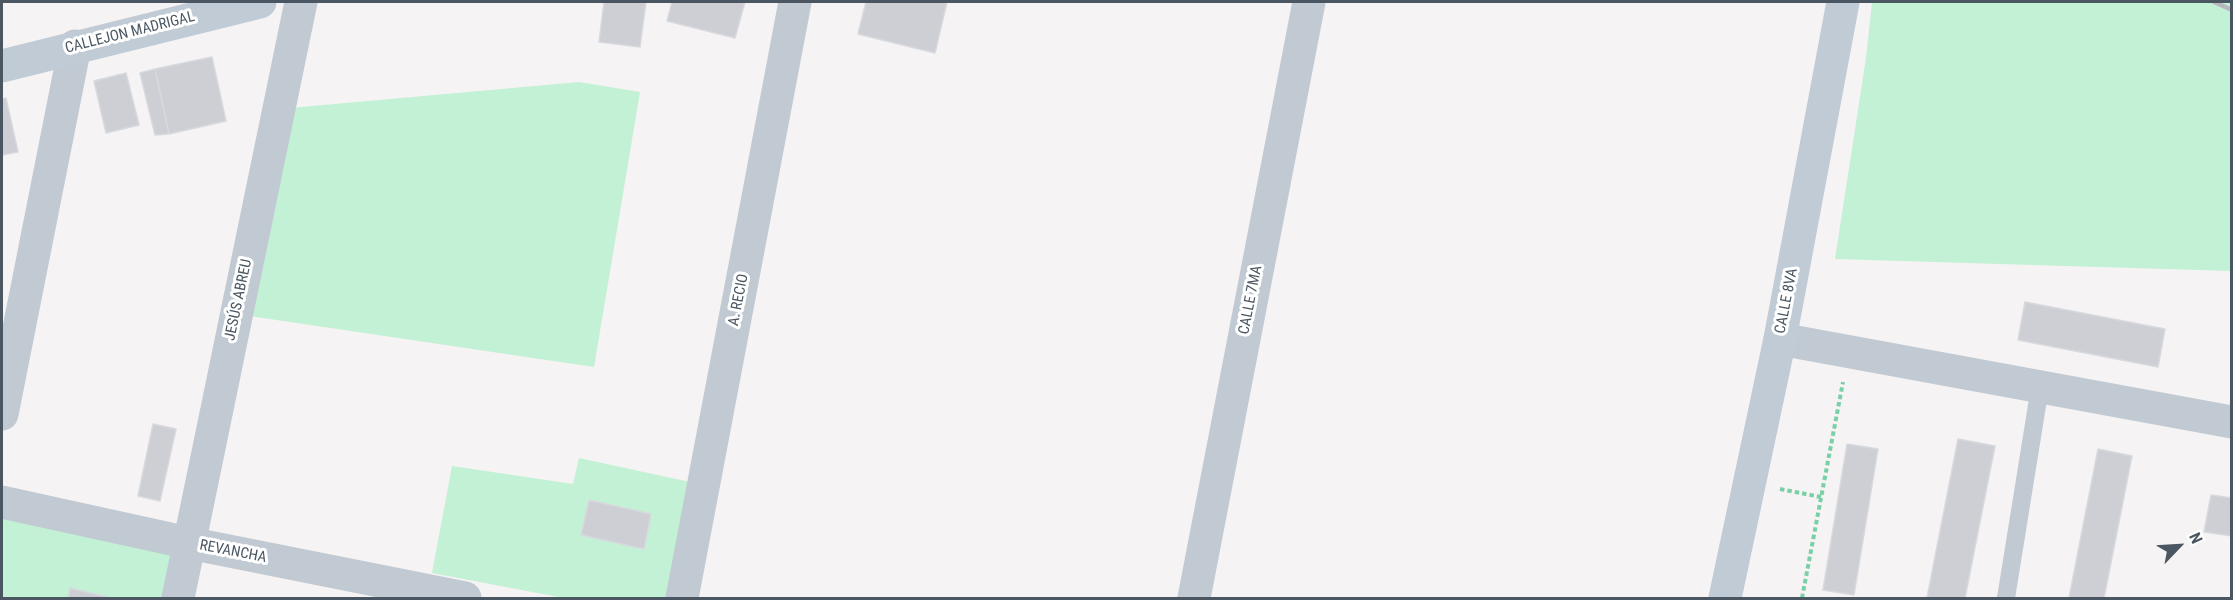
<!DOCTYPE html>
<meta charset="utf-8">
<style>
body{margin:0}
#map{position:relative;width:2233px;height:600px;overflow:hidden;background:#f5f3f3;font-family:"Roboto Condensed",sans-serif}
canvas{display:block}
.frame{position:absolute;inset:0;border:3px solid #4a5661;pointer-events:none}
.north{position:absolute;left:2149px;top:516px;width:60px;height:60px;-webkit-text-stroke:4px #fff;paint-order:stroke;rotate:65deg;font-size:16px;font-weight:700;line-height:24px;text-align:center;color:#4a5661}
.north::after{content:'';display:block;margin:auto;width:21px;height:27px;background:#4a5661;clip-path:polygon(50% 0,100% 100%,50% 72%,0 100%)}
</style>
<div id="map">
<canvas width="2233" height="600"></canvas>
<div class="frame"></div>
<div class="north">N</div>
</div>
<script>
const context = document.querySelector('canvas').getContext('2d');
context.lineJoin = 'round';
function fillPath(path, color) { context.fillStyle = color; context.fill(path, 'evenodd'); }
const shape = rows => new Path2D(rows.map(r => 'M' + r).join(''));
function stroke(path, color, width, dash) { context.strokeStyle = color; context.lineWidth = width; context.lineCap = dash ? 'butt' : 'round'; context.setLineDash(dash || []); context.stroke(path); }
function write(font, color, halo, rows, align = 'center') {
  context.font = font + ' "Roboto Condensed",sans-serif'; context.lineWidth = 6; context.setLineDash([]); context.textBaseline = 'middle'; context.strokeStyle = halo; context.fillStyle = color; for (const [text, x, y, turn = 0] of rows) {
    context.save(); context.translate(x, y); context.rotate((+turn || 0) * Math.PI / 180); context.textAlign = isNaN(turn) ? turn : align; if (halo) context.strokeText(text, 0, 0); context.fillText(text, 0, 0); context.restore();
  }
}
const green = shape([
 [1872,2,2231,2,2231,271,1835,259,1866,58],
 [579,82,640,92,594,367,236,314,279,109],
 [579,458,690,482,675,598,564,598,432,573,452,466,573,484],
 [2,502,189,543,178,598,2,598]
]);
const building = shape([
 [604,2,646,2,640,47,599,42,604,2],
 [672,2,745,2,735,38,667,21,672,2],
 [866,2,947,2,935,53,858,34,866,2],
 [212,57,226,121,169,134,155,69,212,57],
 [155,69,169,134,155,135,140,73,155,69],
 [126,73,139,125,106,133,94,81,126,73],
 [6,98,18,152,2,155,2,99,6,98],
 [2025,302,2165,329,2158,367,2018,340,2025,302],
 [153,424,176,429,160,501,138,496,153,424],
 [1958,439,1995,446,1965,598,1927,598,1958,439],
 [1847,444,1878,449,1854,595,1823,590,1847,444],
 [2098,449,2132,456,2104,598,2069,598,2098,449],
 [2211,495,2232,498,2232,536,2204,532,2211,495],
 [589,500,651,514,644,549,581,535,589,500],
 [70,588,107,597,106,598,68,598,70,588]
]);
const path = shape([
 [1780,489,1821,497],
 [1802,598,1843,382]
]);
const lane = shape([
 [2006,598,2040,387]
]);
const street = shape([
 [1780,339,2232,422],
 [2,414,75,46],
 [2,502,189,543,465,598],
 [178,598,301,2],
 [682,598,795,2],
 [1194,598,1309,2]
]);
const secondary = shape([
 [2,66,260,2],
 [1725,598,1780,339,1843,2]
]);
const rail = shape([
 [2214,2,2232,10]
]);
const streetNames = [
 ["CALLEJON MADRIGAL",130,33,-14],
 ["JESÚS ABREU",239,300,-78],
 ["A. RECIO",739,300,-79],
 ["CALLE 7MA",1251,300,-79],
 ["CALLE 8VA",1787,301,-79],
 ["REVANCHA",233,552,11]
];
fillPath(green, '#c3f1d5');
fillPath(building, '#cdcfd5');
stroke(building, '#d7d9de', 1.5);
stroke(path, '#7ad0a6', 4, [4.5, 3]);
stroke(lane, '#c1cad2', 18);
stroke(street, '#c1cad2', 33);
stroke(secondary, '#c1cbd6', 33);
stroke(rail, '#b5b8bd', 4.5);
write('15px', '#4a5661', '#fff', streetNames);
</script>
